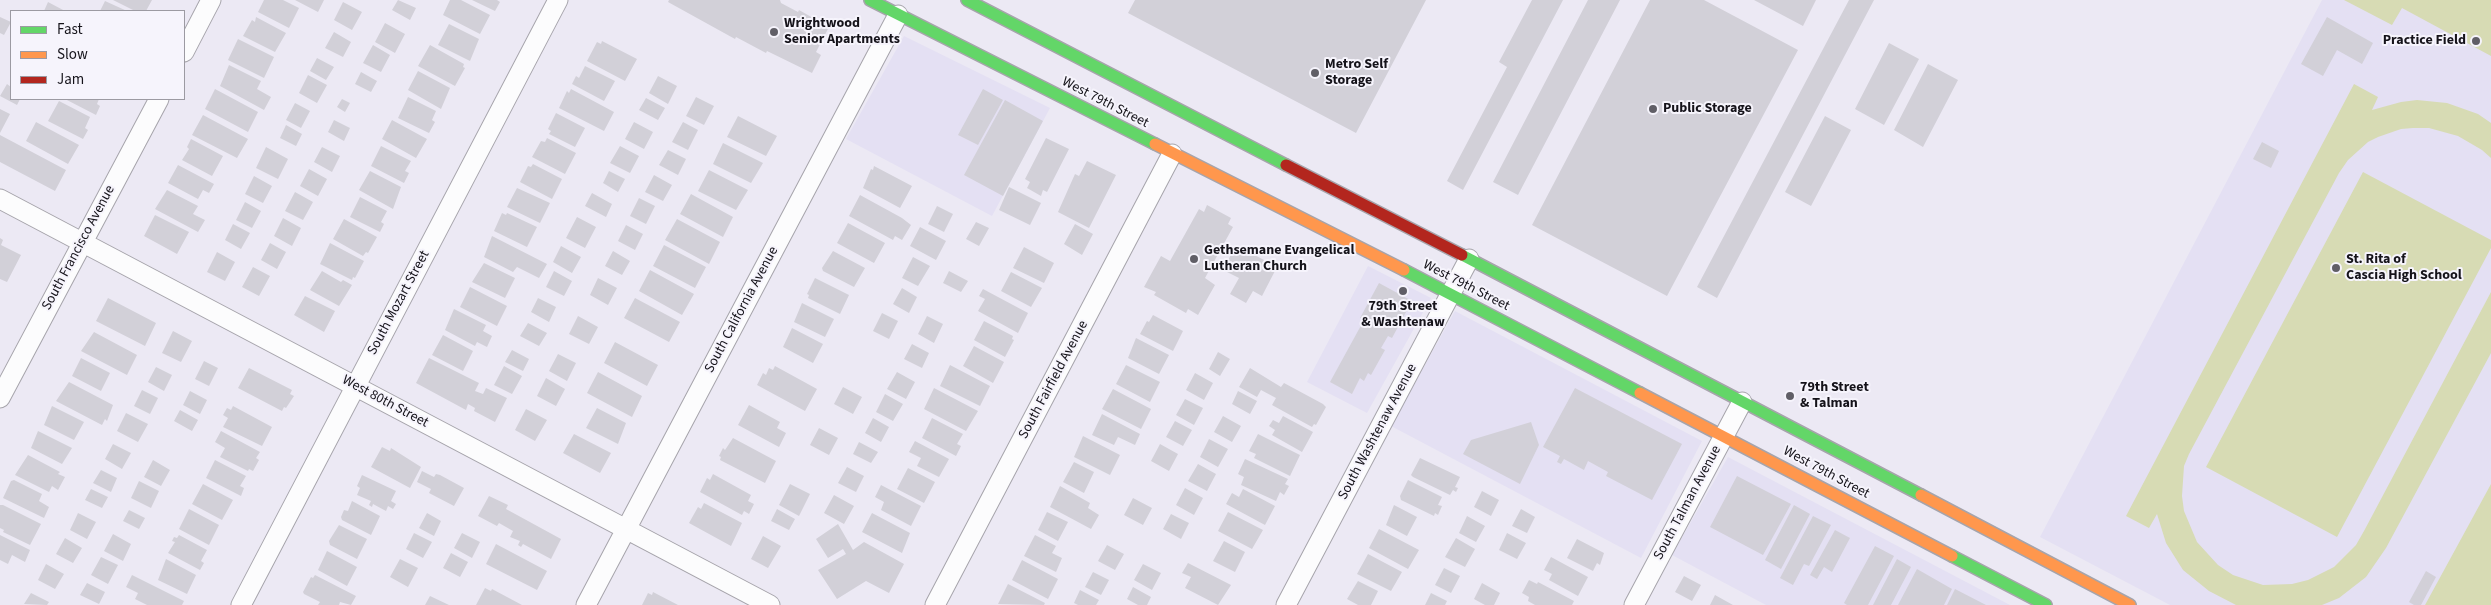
<!DOCTYPE html>
<style>
body{margin:0}
#map{position:relative;width:2491px;height:605px;overflow:hidden;background:#ece9f4;font-family:"Source Sans 3",sans-serif}
canvas{display:block}
.legend{position:absolute;left:10px;top:10px;width:175px;height:90px;box-sizing:border-box;background:#f6f4fc;border:1px solid #9c9aa2;margin:0;padding:6px 9px;list-style:none;font-size:15px;color:#15131a}
.legend li{display:flex;align-items:center;gap:10px;height:25px}
.legend b{width:25px;border:1px solid #9c9aa2}
</style>
<div id="map">
<canvas width="2491" height="605"></canvas>
<ul class="legend">
<li><b style="height:6px;background:#63d668"></b>Fast</li>
<li><b style="height:6px;background:#ff974d"></b>Slow</li>
<li><b style="height:6px;background:#b3261e"></b>Jam</li>
</ul>
</div>
<script>
const context = document.querySelector('canvas').getContext('2d');
context.lineJoin = 'round';
function fillPath(path, color) { context.fillStyle = color; context.fill(path, 'evenodd'); }
const shape = rows => new Path2D(rows.map(r => 'M' + r).join(''));
function stroke(path, color, width, dash) { context.strokeStyle = color; context.lineWidth = width; context.lineCap = dash ? 'butt' : 'round'; context.setLineDash(dash || []); context.stroke(path); }
function write(font, color, halo, rows, align = 'center') {
  context.font = font + ' "Source Sans 3",sans-serif'; context.lineWidth = 4; context.setLineDash([]); context.textBaseline = 'middle'; context.strokeStyle = halo; context.fillStyle = color; for (const [text, x, y, turn = 0] of rows) {
    context.save(); context.translate(x, y); context.rotate((+turn || 0) * Math.PI / 180); context.textAlign = isNaN(turn) ? turn : align; if (halo) context.strokeText(text, 0, 0); context.fillText(text, 0, 0); context.restore();
  }
}
const built = shape([
 [2322,0,2491,0,2491,605,2170,605,2040,537],
 [904,36,1050,108,992,216,846,139],
 [1368,266,1431,298,1367,413,1307,382],
 [1455,311,1702,441,1641,558,1391,426],
 [1728,457,2010,605,1766,605,1672,555]
]);
const green = shape([
 [2344,0,2491,0,2491,56,2402,8,2392,25],
 [2354,84,2378,97,2372,110,2401,102,2417,100,2447,103,2478,114,2491,123,2491,158,2482,150,2458,136,2429,128,2413,128,2401,129,2378,137,2368,142,2348,160,2339,173,2189,454,2184,466,2182,496,2184,511,2197,542,2218,565,2233,575,2263,585,2292,584,2308,580,2334,567,2356,545,2364,531,2491,292,2491,353,2386,548,2366,577,2339,598,2322,605,2236,605,2209,591,2183,570,2166,543,2157,514,2149,528,2126,516],
 [2363,172,2491,240,2491,248,2337,537,2206,467],
 [2491,484,2491,605,2425,605]
]);
const building = shape([
 [113,0,152,0,146,11,135,11],
 [264,0,283,0,299,8,289,28,258,12],
 [295,0,324,0,318,12],
 [398,0,416,8,410,20,392,10],
 [450,0,461,0,490,15,480,34,443,15],
 [472,0,497,0,500,2,495,11],
 [669,0,780,0,781,3,798,12,799,10,829,27,816,52,821,55,812,73,767,51,766,53,736,37,735,39,668,2],
 [1135,0,1426,0,1356,133,1128,13],
 [1532,0,1563,0,1463,190,1447,181,1507,67,1499,62],
 [1588,0,1620,0,1518,195,1493,182],
 [1650,0,1704,0,1798,50,1667,296,1532,225],
 [1754,0,1816,0,1803,26],
 [1849,0,1874,0,1717,298,1697,287],
 [105,1,127,11,100,11],
 [48,2,65,11,44,11],
 [343,2,362,12,352,30,334,20],
 [0,17,11,22,4,35,0,33],
 [256,17,286,33,275,52,243,36,252,20,255,22],
 [2327,17,2373,43,2362,64,2337,50,2323,76,2301,64],
 [385,23,405,34,395,53,375,42],
 [449,24,479,39,470,61,438,45],
 [334,32,351,42,343,57,325,48],
 [238,39,274,57,264,78,228,60],
 [602,41,637,59,625,81,587,61,597,42,601,44],
 [1889,43,1919,59,1884,125,1855,109],
 [373,45,390,55,381,72,363,63],
 [430,45,464,64,463,67,465,68,455,86,418,66],
 [317,58,334,67,326,80,310,71],
 [1928,64,1958,80,1923,147,1894,130],
 [229,65,261,81,257,89,271,97,264,110,220,86],
 [585,66,615,81,604,101,572,84,576,76,579,78],
 [418,71,450,88,441,109,408,90],
 [361,72,377,81,371,92,355,84],
 [308,75,327,85,317,103,299,93],
 [658,76,677,86,668,104,649,93],
 [7,84,11,87,11,99,20,99,17,105,0,96],
 [215,89,258,112,248,132,205,109],
 [571,89,614,112,604,131,559,108,567,91,569,93],
 [983,89,1003,100,978,145,958,135],
 [408,97,436,111,432,120,435,122,429,133,398,118],
 [696,97,714,106,704,125,686,116],
 [646,98,665,108,658,120,639,110],
 [65,99,99,99,97,104,100,106,96,115],
 [342,99,350,103,345,112,337,107],
 [1005,100,1043,121,1003,196,964,175],
 [59,101,90,117,85,128,88,130,83,139,48,121],
 [295,103,310,111,301,128,286,120],
 [0,109,10,114,0,133],
 [556,113,585,128,575,147,549,134,551,131,548,129],
 [203,115,248,139,237,158,192,135],
 [738,116,777,136,766,156,727,137],
 [1825,116,1851,130,1811,206,1785,192],
 [334,120,350,128,344,141,328,132],
 [392,120,427,139,416,158,382,139],
 [36,122,79,145,68,164,26,141],
 [634,122,653,132,644,149,625,139],
 [683,122,698,130,688,150,672,142],
 [286,125,302,134,296,146,280,138],
 [0,135,66,170,55,191,0,162],
 [547,138,576,153,565,174,532,157,541,141,545,142],
 [1046,138,1069,149,1047,192,1043,190,1041,196,1027,188,1030,182,1025,179],
 [191,139,223,156,212,176,182,160,189,149,187,147],
 [2262,142,2279,151,2271,168,2253,159],
 [723,143,763,163,751,183,713,164],
 [381,146,411,161,405,171,409,173,404,183,371,166],
 [620,146,639,156,630,173,610,163],
 [266,147,288,159,278,179,256,168],
 [322,147,340,156,332,172,314,162],
 [668,150,686,159,678,175,659,165],
 [1087,161,1116,175,1089,228,1058,212,1075,174,1079,176],
 [533,164,562,179,552,199,520,182,528,166,531,167],
 [178,165,214,184,209,193,203,190,198,199,168,183],
 [874,166,912,186,900,208,863,188,871,169,873,170],
 [309,169,327,179,318,196,300,186],
 [709,170,748,190,736,210,698,191],
 [370,171,401,187,393,209,359,190],
 [609,171,625,179,618,192,603,183],
 [654,175,672,185,663,201,645,192],
 [254,176,272,186,263,203,245,194],
 [1009,187,1041,203,1030,225,999,210],
 [517,188,550,203,540,223,507,207],
 [167,190,198,206,193,214,205,220,198,232,155,209],
 [295,192,313,202,303,220,285,211],
 [592,193,612,204,606,217,585,206],
 [691,194,733,217,723,237,680,214],
 [860,195,902,218,911,225,902,240,895,236,893,240,849,216],
 [360,197,387,211,381,222,384,224,380,232,350,217],
 [639,198,655,206,646,224,630,216],
 [245,202,261,211,252,228,236,220],
 [1207,205,1231,218,1228,224,1233,227,1205,278,1215,285,1198,315,1188,309,1186,313,1154,295,1156,292,1144,287,1161,256,1170,261,1199,209,1204,212],
 [937,206,953,214,944,232,928,224],
 [502,213,506,215,507,213,537,227,527,247,494,231],
 [155,215,189,232,177,254,144,236],
 [577,217,596,227,585,248,566,238],
 [283,218,301,228,292,246,274,236],
 [344,219,377,237,368,253,366,252,363,256,333,239],
 [677,219,720,242,709,264,665,240],
 [976,222,989,228,979,246,966,239],
 [848,223,885,243,874,263,837,243],
 [233,224,250,233,241,249,225,240],
 [1075,224,1093,234,1082,255,1064,244],
 [626,225,643,234,635,250,618,241],
 [920,227,946,241,936,260,910,246],
 [492,236,547,264,539,278,517,267,513,272,484,257],
 [0,238,3,240,1,245,21,255,7,282,0,279],
 [270,243,286,252,277,269,261,260],
 [330,243,364,261,355,278,353,277,352,280,320,264],
 [664,245,706,267,695,288,653,266],
 [1236,245,1277,267,1262,296,1253,291,1246,303,1230,294,1239,278,1223,270],
 [561,246,581,257,572,273,553,262],
 [1024,247,1054,263,1044,283,1013,268],
 [613,251,630,261,622,275,605,266],
 [833,251,865,268,854,287,823,271,822,268],
 [217,252,235,262,225,281,207,272],
 [913,257,930,266,918,286,902,278],
 [484,263,515,278,505,298,472,282],
 [253,267,270,276,259,296,242,287],
 [650,270,694,294,682,315,639,291],
 [322,271,341,282,343,280,352,285,339,306,310,290],
 [554,271,572,281,564,296,546,287],
 [949,271,968,281,961,292,943,283],
 [1011,272,1042,288,1031,307,1001,291],
 [598,278,617,288,608,305,590,295],
 [815,278,849,295,840,314,808,298,809,295,807,294],
 [1379,283,1412,301,1392,338,1388,336,1381,348,1385,350,1371,375,1368,373,1364,381,1360,378,1352,394,1330,382,1364,320,1360,318],
 [470,287,507,306,497,326,460,307],
 [902,288,917,297,909,313,893,304],
 [983,289,1028,313,1018,333,978,311,985,299,979,296],
 [305,296,335,311,324,332,294,315],
 [108,298,156,323,145,346,96,321],
 [538,298,556,307,549,322,531,312],
 [635,298,680,322,669,342,624,318],
 [802,303,834,319,825,337,794,322],
 [454,309,486,325,483,331,492,336,487,347,477,342,475,346,445,330],
 [882,313,898,321,889,339,873,331],
 [1153,315,1183,331,1173,351,1140,334,1147,321,1149,322],
 [578,316,598,327,589,344,569,334],
 [927,316,943,324,934,343,918,334],
 [984,321,1013,336,1012,339,1014,340,1005,357,974,340],
 [528,323,547,333,539,346,520,336],
 [792,328,823,344,813,363,783,347],
 [173,331,192,341,181,362,162,353],
 [94,332,137,355,127,375,81,351],
 [443,335,473,351,463,371,432,355],
 [1136,338,1169,355,1159,374,1128,358],
 [615,342,658,365,647,386,604,363],
 [912,344,929,353,922,368,904,359],
 [974,346,1004,362,993,383,963,366],
 [512,350,529,359,523,371,505,362],
 [1218,352,1230,359,1220,376,1209,369],
 [558,354,576,363,567,381,549,371],
 [81,358,110,373,101,391,72,376],
 [429,358,479,383,475,391,483,394,486,388,507,398,495,422,474,411,475,408,468,404,466,410,416,383],
 [204,361,218,368,209,386,195,379],
 [950,365,990,386,980,406,940,386],
 [1126,365,1160,382,1150,402,1116,384],
 [504,366,522,376,512,394,494,385],
 [775,366,817,389,805,411,757,385,763,373,766,375,769,368,773,370],
 [156,367,172,375,164,391,148,382],
 [249,368,292,390,290,394,294,396,286,408,284,407,282,411,238,388],
 [1250,368,1281,387,1284,383,1323,404,1326,407,1316,425,1314,424,1312,427,1272,405,1276,398,1261,390,1257,397,1239,387],
 [598,372,642,396,632,417,587,393],
 [897,372,915,382,906,399,887,389],
 [1195,373,1213,383,1204,400,1186,390],
 [546,378,565,389,556,406,537,396],
 [69,382,113,405,107,421,105,419,102,425,56,401],
 [843,387,862,397,853,414,834,404],
 [934,388,978,411,966,431,924,409],
 [1575,388,1682,444,1652,500,1606,476,1608,472,1588,461,1584,470,1564,459,1561,464,1557,462,1560,456,1543,447],
 [1113,389,1151,409,1141,429,1102,409],
 [142,390,158,398,150,414,134,406],
 [190,391,207,400,200,414,183,405],
 [1238,391,1257,401,1250,414,1232,404],
 [885,394,903,404,893,421,876,412],
 [1185,399,1203,408,1194,425,1176,415],
 [749,405,780,422,777,428,786,433,779,447,738,425],
 [52,406,84,422,74,440,44,425],
 [233,406,272,427,262,446,223,427,228,418,223,415,227,408,231,410],
 [597,408,626,423,618,444,586,428],
 [526,409,547,420,535,441,515,430],
 [180,410,198,420,192,431,174,421],
 [126,413,148,424,138,442,117,431],
 [1102,414,1140,434,1135,445,1118,437,1114,445,1092,435],
 [1223,416,1241,426,1232,442,1214,432],
 [1283,416,1313,432,1302,452,1272,435,1275,430,1269,426,1273,420,1279,423],
 [873,418,889,427,881,442,865,433],
 [932,418,963,434,957,444,961,446,956,456,922,438],
 [1175,421,1192,430,1183,446,1166,437],
 [1531,422,1539,445,1520,484,1463,454,1471,440],
 [819,428,838,438,829,455,810,445],
 [38,431,72,448,62,464,31,448],
 [221,431,260,452,256,458,259,460,253,471,249,469,248,471,220,457,225,448,215,442],
 [574,434,611,453,600,473,563,453],
 [1258,434,1300,455,1290,476,1254,458,1256,454,1249,451],
 [1083,436,1120,455,1110,475,1074,457],
 [733,438,776,461,765,483,720,460,721,457,719,456,723,448,725,450],
 [1209,439,1228,449,1218,467,1200,457],
 [915,441,949,459,939,477,917,466,921,458,909,452],
 [859,442,878,452,871,463,853,454],
 [113,444,131,453,122,469,105,459],
 [1160,444,1178,454,1169,471,1151,461],
 [382,447,390,451,391,448,421,467,410,488,371,467],
 [28,455,60,472,58,474,65,477,58,490,52,486,49,492,15,475],
 [1420,458,1460,477,1455,487,1458,488,1456,492,1453,490,1450,495,1413,477,1411,475],
 [1245,459,1288,479,1285,484,1289,486,1284,495,1280,492,1276,501,1241,485,1244,477,1238,474],
 [153,460,170,470,161,486,144,477],
 [215,460,246,476,240,486,244,488,241,496,206,478],
 [1074,462,1094,472,1084,493,1063,482],
 [1198,464,1216,474,1207,491,1188,481],
 [847,467,864,476,856,492,838,483],
 [908,468,935,482,924,503,897,489],
 [101,470,117,478,111,492,93,483],
 [422,471,434,477,436,474,440,475,464,488,454,506,429,493,431,489,417,482],
 [713,474,751,495,748,501,754,504,749,514,744,511,742,515,700,492,707,478,710,480],
 [362,475,396,491,391,501,396,504,393,509,388,506,386,511,373,504,372,507,369,505,371,501,357,495,360,488,357,486],
 [1737,476,1791,504,1763,555,1710,527],
 [14,480,42,494,39,501,49,507,44,518,3,498,11,481],
 [1408,480,1442,497,1438,505,1442,506,1438,515,1435,513,1434,516,1401,500,1400,496],
 [139,481,159,491,151,508,131,498],
 [203,484,233,500,222,520,192,504],
 [790,484,810,494,799,516,779,505],
 [881,485,921,506,911,526,881,510,884,502,875,497],
 [1060,486,1090,503,1088,508,1099,515,1091,529,1050,507],
 [1185,488,1203,498,1194,515,1176,505],
 [91,489,108,497,102,508,85,500],
 [1243,489,1275,506,1265,525,1226,504,1232,493,1239,497],
 [1482,491,1499,500,1491,516,1474,507],
 [834,495,854,506,844,524,824,513],
 [489,496,508,505,506,509,561,539,551,559,523,544,521,547,518,545,520,541,510,537,513,531,499,523,497,526,478,516],
 [1133,498,1152,508,1143,525,1124,515],
 [352,501,380,516,371,535,342,520,341,517,344,510,348,511],
 [704,503,742,523,731,546,689,523,698,507,701,509],
 [0,505,3,505,41,524,30,545,3,532,4,530,0,528],
 [1394,505,1417,517,1407,536,1386,525],
 [1794,505,1810,514,1781,569,1765,560],
 [189,509,219,525,209,545,179,529],
 [777,509,795,519,789,530,771,521],
 [1521,509,1535,517,1527,533,1512,526],
 [129,510,145,518,139,529,123,521],
 [1047,512,1068,522,1058,541,1038,530],
 [1228,512,1263,530,1252,549,1218,531],
 [78,513,96,522,87,539,70,530],
 [427,513,441,521,434,536,419,528],
 [872,513,910,533,902,553,862,532],
 [1171,514,1189,523,1181,539,1163,529],
 [1467,516,1485,526,1476,542,1459,533],
 [1813,516,1831,525,1809,566,1804,564,1793,585,1780,578],
 [838,524,853,550,864,542,904,564,889,593,866,581,837,599,818,570,846,554,843,549,828,558,816,539],
 [339,525,367,539,357,559,330,545,329,541],
 [1379,529,1419,550,1408,569,1369,548],
 [1835,530,1850,538,1832,572,1824,567,1817,579,1810,575],
 [414,533,432,542,423,558,406,549],
 [462,533,480,542,472,558,454,548],
 [1507,533,1526,543,1517,559,1499,550],
 [113,534,131,544,123,561,104,551],
 [0,535,30,550,25,562,12,555,8,564,0,560],
 [179,535,207,550,201,561,204,563,200,570,168,553,175,542,172,541,174,537,177,538],
 [1035,535,1056,546,1052,553,1062,558,1056,572,1024,556],
 [763,536,781,546,768,568,751,559],
 [65,538,82,548,73,563,56,554],
 [1456,538,1475,549,1465,567,1445,557],
 [1577,539,1604,553,1600,565,1597,563,1593,571,1567,558],
 [1224,541,1245,552,1235,572,1213,561],
 [496,544,547,571,537,590,486,564],
 [1107,545,1124,554,1115,570,1098,561],
 [1875,546,1894,556,1868,605,1847,605,1844,603],
 [327,551,357,567,347,586,318,570],
 [451,553,468,562,460,577,443,568],
 [1368,554,1402,572,1391,591,1357,574],
 [101,557,118,565,108,584,91,575],
 [1551,557,1588,577,1578,596,1549,580,1552,574,1544,570],
 [166,559,196,575,187,594,158,580],
 [400,559,418,568,408,587,390,577],
 [1897,559,1911,567,1891,605,1873,605],
 [1022,560,1058,579,1048,599,1012,580],
 [1188,563,1231,585,1218,605,1185,588,1191,577,1182,573],
 [46,564,64,574,55,589,38,580],
 [1143,564,1161,573,1152,590,1134,580],
 [1444,568,1460,576,1451,593,1435,585],
 [1917,569,1952,589,1944,605,1898,605],
 [2426,571,2436,577,2421,605,2414,605,2409,602],
 [1093,572,1109,580,1101,595,1085,587],
 [132,575,184,601,182,605,147,605,135,599,138,593,126,587],
 [315,575,356,596,351,605,340,602,339,605,318,605,320,602,304,594,303,592,311,577,313,578],
 [1684,576,1701,585,1692,601,1675,592],
 [1529,580,1537,584,1538,582,1574,601,1572,605,1535,605,1528,601,1529,597,1522,593],
 [1358,581,1378,591,1371,605,1358,605,1347,599],
 [87,583,105,592,99,604,80,595],
 [1482,583,1500,593,1494,605,1485,605,1474,599],
 [1008,584,1045,603,1044,605,998,604],
 [1133,587,1151,597,1147,605,1138,605,1127,599],
 [485,588,491,591,492,589,522,605,476,605],
 [1955,589,1986,605,1947,605],
 [1080,590,1099,600,1096,605,1078,605,1074,603],
 [653,592,678,605,642,605,648,593,652,595],
 [31,593,49,602,47,605,24,604],
 [1431,593,1447,601,1445,605,1425,605],
 [1715,595,1733,605,1710,605],
 [430,596,449,605,425,605]
]);
const street = shape([
 [184,52,211,0],
 [0,199,770,605],
 [0,398,159,99],
 [241,605,558,0],
 [586,605,898,15],
 [935,605,1172,154],
 [1286,605,1469,259],
 [1634,605,1742,402]
]);
const fast = shape([
 [870,0,1155,144],
 [967,0,1286,165],
 [1462,255,1921,495],
 [1404,270,1640,393],
 [1952,556,2046,605]
]);
const slow = shape([
 [1155,144,1404,270],
 [1640,393,1952,556],
 [1921,495,2130,605]
]);
const jam = shape([
 [1286,165,1462,255]
]);
const markers = [
 [774,32,5,"#605e66"],
 [2476,41,5,"#605e66"],
 [1315,73,5,"#605e66"],
 [1653,109,5,"#605e66"],
 [1194,259,5,"#605e66"],
 [2336,268,5,"#605e66"],
 [1403,291,5,"#605e66"],
 [1790,396,5,"#605e66"]
];
const poiNames = [
 ["Wrightwood",784,24],
 ["Senior Apartments",784,40],
 ["Practice Field",2466,41,"right"],
 ["Metro Self",1325,65],
 ["Storage",1325,81],
 ["Public Storage",1663,109],
 ["Gethsemane Evangelical",1204,251],
 ["Lutheran Church",1204,267],
 ["St. Rita of",2346,260],
 ["Cascia High School",2346,276],
 ["79th Street",1403,307,"center"],
 ["& Washtenaw",1403,323,"center"],
 ["79th Street",1800,388],
 ["& Talman",1800,404]
];
const streetNames = [
 ["West 79th Street",1105,103,27],
 ["South Francisco Avenue",79,248,-62],
 ["West 79th Street",1466,286,27],
 ["South Mozart Street",399,303,-62],
 ["South California Avenue",742,310,-62],
 ["South Fairfield Avenue",1054,380,-62],
 ["West 80th Street",385,402,28],
 ["South Washtenaw Avenue",1378,432,-62],
 ["West 79th Street",1826,473,28],
 ["South Talman Avenue",1688,503,-62]
];
fillPath(built, '#e4e0f3');
fillPath(green, '#d7dbb4');
fillPath(building, '#d2d0d8');
stroke(street, '#a6a4ab', 21);
stroke(fast, '#a6a4ab', 14);
stroke(slow, '#a6a4ab', 14);
stroke(jam, '#a6a4ab', 14);
stroke(street, '#fcfcfd', 19);
stroke(fast, '#63d668', 11);
stroke(slow, '#ff974d', 11);
stroke(jam, '#b3261e', 11);
for (const [x, y, r, color] of markers) { const dot = new Path2D(); dot.arc(x, y, r, 0, 2 * Math.PI); context.fillStyle = color; context.fill(dot); stroke(dot, '#f6f4fc', 2); }
write('bold 14px', '#15131a', '#f6f4fc', poiNames, 'left');
write('14px', '#15131a', '#f6f4fc', streetNames);
</script>
